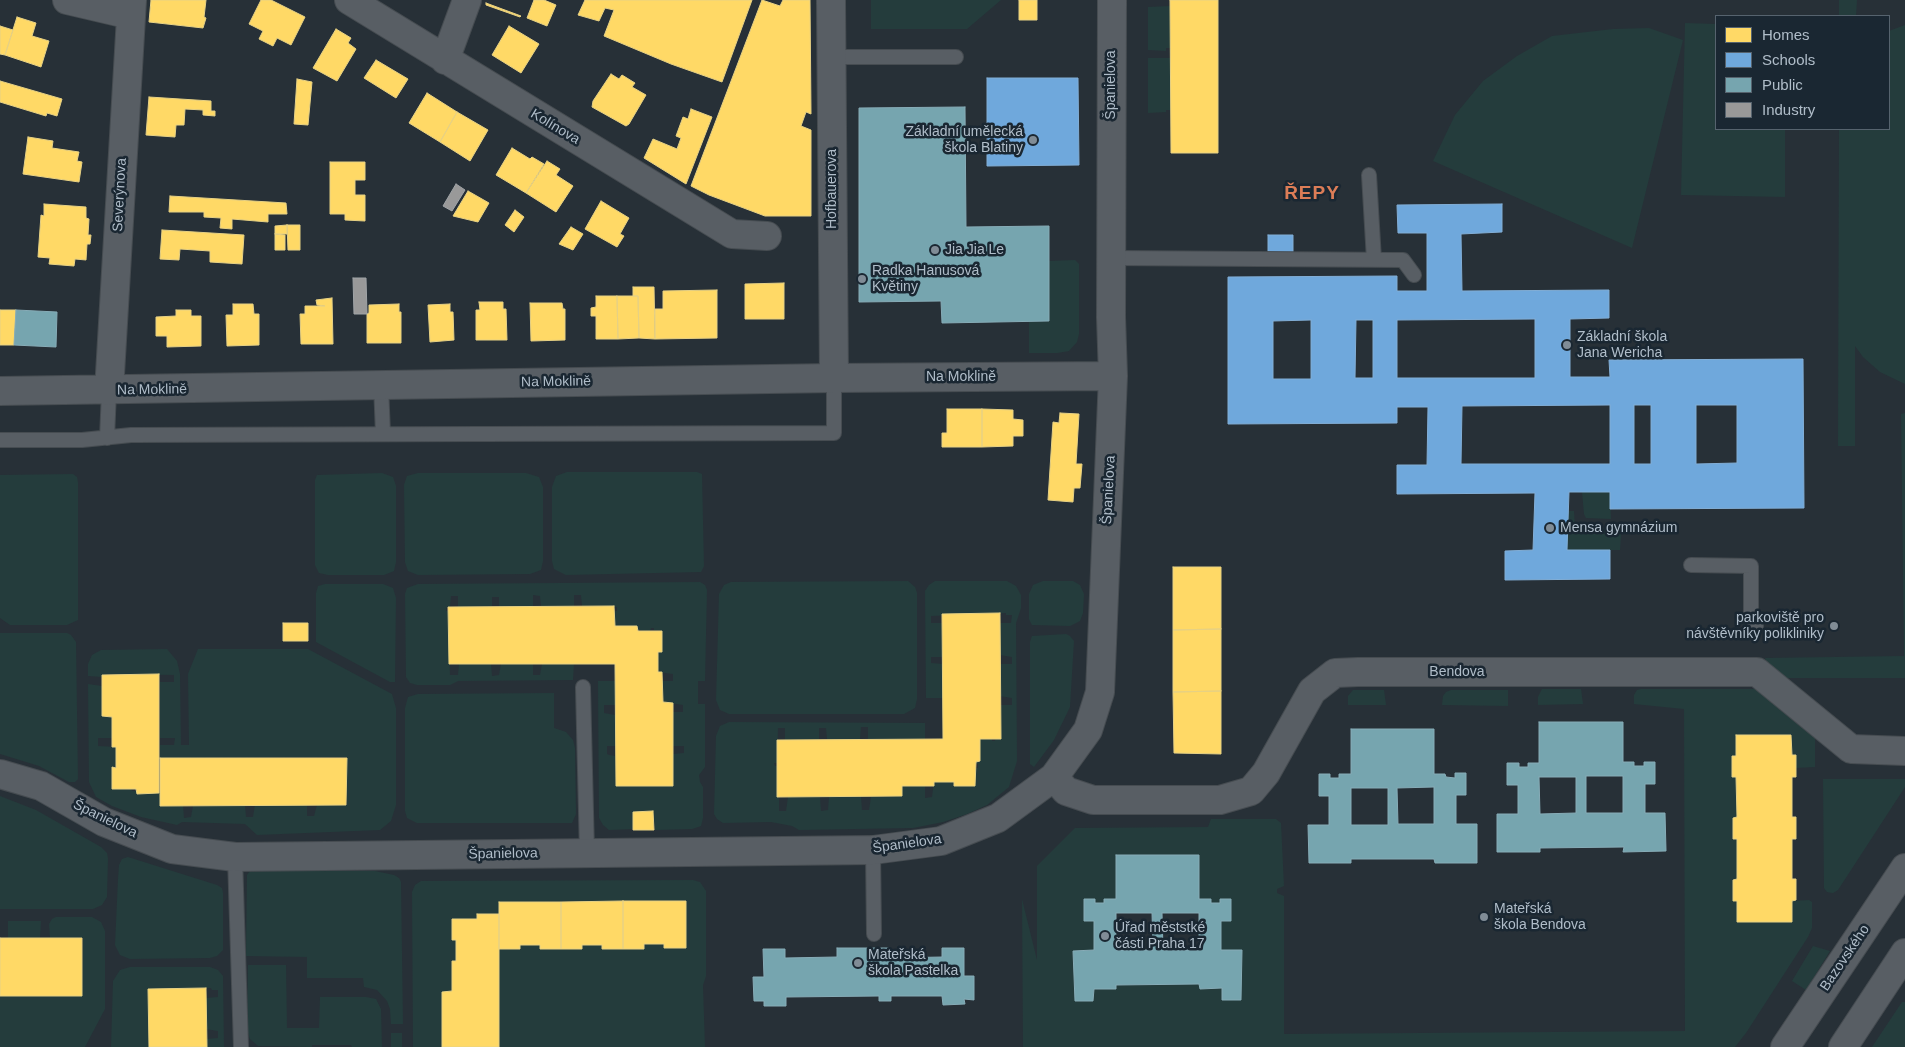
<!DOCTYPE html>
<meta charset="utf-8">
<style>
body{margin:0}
#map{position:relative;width:1905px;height:1047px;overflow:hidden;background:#273037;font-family:Arial,sans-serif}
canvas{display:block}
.legend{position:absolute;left:1715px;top:15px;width:175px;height:115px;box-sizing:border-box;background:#1a2732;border:1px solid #56636e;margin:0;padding:6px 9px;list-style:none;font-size:15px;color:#b0bdc9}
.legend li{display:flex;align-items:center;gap:10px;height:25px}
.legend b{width:25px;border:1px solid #56636e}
</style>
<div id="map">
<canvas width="1905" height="1047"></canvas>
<ul class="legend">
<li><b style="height:14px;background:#ffd966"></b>Homes</li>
<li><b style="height:14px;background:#6fa8dc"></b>Schools</li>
<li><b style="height:14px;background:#76a5af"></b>Public</li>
<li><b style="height:14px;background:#999"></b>Industry</li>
</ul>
</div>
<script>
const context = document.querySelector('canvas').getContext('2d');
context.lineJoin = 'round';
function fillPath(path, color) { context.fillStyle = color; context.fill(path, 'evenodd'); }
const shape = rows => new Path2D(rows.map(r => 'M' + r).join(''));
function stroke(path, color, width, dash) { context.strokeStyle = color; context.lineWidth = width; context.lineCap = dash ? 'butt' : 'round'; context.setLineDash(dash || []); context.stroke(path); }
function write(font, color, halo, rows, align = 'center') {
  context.font = font + ' Arial,sans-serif'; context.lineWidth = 5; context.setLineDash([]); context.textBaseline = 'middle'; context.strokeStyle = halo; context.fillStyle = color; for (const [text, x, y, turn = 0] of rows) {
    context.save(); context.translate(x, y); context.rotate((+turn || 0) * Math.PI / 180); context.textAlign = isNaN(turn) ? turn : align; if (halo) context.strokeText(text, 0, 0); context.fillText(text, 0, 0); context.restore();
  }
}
const green = shape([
 [871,0,1001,0,967,29,871,29],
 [1839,0,1857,0,1856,16,1839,16],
 [1170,6,1171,48,1166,48,1166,51,1148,50,1148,7],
 [1685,23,1716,24,1716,129,1785,129,1785,197,1681,195],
 [1905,25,1905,384,1880,372,1863,357,1855,346,1855,446,1838,446,1839,129,1889,129,1889,31],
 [1649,28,1683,40,1632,248,1433,161,1455,115,1483,81,1517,56,1552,36,1613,29],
 [1148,58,1171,58,1171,110,1166,110,1166,112,1148,113],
 [1075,260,1079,264,1079,334,1077,342,1069,351,1057,353,1029,353,1029,322,1049,321,1049,261],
 [1905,413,1905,678,1787,678,1767,663,1765,658,1904,656,1901,414],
 [567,472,697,472,702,474,704,566,701,572,566,575,554,569,552,561,552,487,556,476],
 [382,473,393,477,396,486,396,562,394,571,384,575,328,575,319,573,315,565,315,480,317,475],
 [418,473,526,473,539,477,543,487,543,561,541,570,530,574,418,575,408,571,405,562,404,485,407,476],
 [73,474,77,477,78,483,78,620,67,625,10,625,0,618,0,475],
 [1582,492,1610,492,1611,519,1586,518,1584,514],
 [1568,511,1574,511,1575,527,1616,529,1621,535,1620,550,1567,550],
 [908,581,915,587,917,593,917,699,915,708,904,714,729,714,720,710,716,700,719,594,724,585,731,582],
 [935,581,1007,581,1016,586,1021,595,1021,608,1016,623,1017,761,1009,787,987,805,967,814,943,822,913,828,799,830,792,826,771,822,723,823,717,819,714,814,716,736,720,726,729,722,925,723,925,739,868,739,868,727,861,727,860,739,827,739,826,728,819,728,819,739,785,740,785,728,778,728,777,763,774,763,775,766,777,766,777,797,779,797,779,811,786,811,788,797,820,797,821,811,828,810,829,797,861,797,862,810,869,810,871,797,901,796,902,786,925,786,925,798,932,797,934,782,954,782,955,786,975,786,976,768,978,768,978,764,976,764,976,761,980,760,980,739,992,739,992,741,995,741,1000,705,1012,705,1012,698,1000,696,1000,664,1012,664,1012,657,1000,655,1000,623,1011,623,1012,615,1006,615,1006,613,931,616,931,623,942,623,943,657,931,657,931,663,943,664,943,698,926,698,925,591,929,585],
 [1043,581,1073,581,1080,585,1084,594,1083,613,1080,621,1070,626,1032,625,1029,619,1029,594,1033,585],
 [700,582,705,585,707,590,705,681,698,681,698,704,705,704,705,767,699,775,700,782,703,787,703,818,701,826,692,829,655,830,653,811,633,812,633,829,609,830,603,825,599,818,598,681,615,681,615,705,604,705,604,713,615,715,615,746,607,746,607,754,609,755,615,756,616,786,673,786,673,754,684,753,684,746,673,746,673,712,683,712,683,705,663,702,662,681,673,681,673,674,658,672,658,652,662,652,662,631,654,630,654,628,651,628,650,631,637,630,637,626,615,626,615,611,617,611,617,607,582,606,581,595,574,595,574,606,541,606,540,596,533,595,533,606,499,606,499,597,492,597,492,606,458,607,458,596,451,596,450,607,446,608,446,611,448,611,450,675,458,675,459,664,491,664,492,676,499,675,501,664,533,664,533,675,540,675,542,664,574,664,573,680,458,681,450,685,417,685,410,683,406,677,405,594,407,588,418,584],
 [325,584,383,584,393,588,396,598,395,682,390,682,316,642,316,593,318,586],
 [0,633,67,633,71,635,76,642,78,779,75,782,69,782,39,766,0,754],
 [1066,634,1070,636,1074,641,1070,707,1054,740,1034,767,1030,764,1030,642,1032,636],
 [167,649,177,661,180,674,181,745,189,745,188,674,198,649,308,649,392,694,396,708,396,805,391,821,380,830,257,835,245,824,182,822,177,825,141,817,112,806,96,797,89,782,88,684,102,686,102,716,112,717,113,738,98,738,98,746,117,747,117,767,113,767,113,789,131,789,132,791,136,791,137,789,138,793,160,793,160,806,183,805,184,818,191,817,193,806,245,805,246,817,253,817,255,805,307,805,307,816,314,816,317,805,347,805,347,757,160,758,160,745,174,745,175,738,160,738,160,682,174,682,174,675,112,674,102,675,102,677,88,676,88,664,92,655,101,650],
 [1542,689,1581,689,1583,704,1538,705,1538,697],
 [1641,689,1764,689,1815,735,1815,767,1796,768,1792,755,1791,735,1737,735,1736,756,1732,756,1732,777,1736,777,1737,817,1733,818,1733,839,1737,839,1737,879,1733,880,1733,901,1792,922,1792,901,1809,900,1812,902,1812,928,1808,937,1746,1033,1735,1047,1023,1047,1022,899,1037,960,1037,866,1075,828,1208,827,1211,819,1276,819,1281,823,1284,886,1277,889,1277,893,1284,896,1284,1034,1685,1031,1684,709,1634,704,1634,695,1637,690],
 [1116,855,1199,855,1199,899,1211,903,1220,903,1220,899,1231,899,1231,921,1221,921,1221,950,1242,950,1241,1000,1222,1000,1222,988,1200,989,1199,984,1116,985,1094,989,1093,1001,1075,1001,1073,951,1094,950,1094,921,1084,921,1084,899,1095,899,1095,903,1104,903,1116,899],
 [1353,690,1384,690,1386,705,1348,705,1348,696],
 [1451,690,1508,690,1508,706,1442,705,1443,696,1446,692],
 [554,693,554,728,566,732,573,740,575,748,576,814,572,823,417,823,407,818,405,811,405,708,408,697,418,694],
 [1823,779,1905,779,1905,787,1838,890,1833,893,1827,892,1824,888],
 [0,796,36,810,101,847,107,853,108,859,107,897,102,905,93,909,0,909],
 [128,857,217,885,222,888,223,893,223,950,217,956,210,958,130,959,120,955,115,945,118,879,119,865,122,859],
 [250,871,375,871,394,875,399,878,401,882,403,1024,391,1024,390,1009,387,1001,377,990,364,987,363,978,307,978,307,957,246,956,247,875],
 [693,880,700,882,706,891,706,976,703,985,705,1047,499,1047,499,949,520,949,520,945,540,945,582,949,582,945,602,945,644,949,644,944,664,944,665,948,685,948,685,901,499,902,499,914,477,914,477,919,452,919,452,940,456,940,456,961,452,961,452,991,442,992,442,1047,413,1047,412,892,415,885,421,881],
 [56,917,92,917,101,922,105,931,105,1009,85,1047,0,1047,0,996,82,996,83,938,50,938,49,924,52,919],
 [8,921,41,921,40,938,8,938],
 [1813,946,1830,951,1806,990,1792,981],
 [248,965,286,965,287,1028,319,1028,320,997,366,997,376,999,381,1009,382,1047,352,1047,351,1045,312,1045,312,1047,258,1046,250,1039,247,1030],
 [130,967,210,967,218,970,223,976,224,1047,206,1047,206,1039,218,1038,218,1031,206,1029,206,998,218,997,218,990,212,990,211,988,149,989,149,1047,111,1047,113,981,120,970],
 [1902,1002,1905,1002,1905,1047,1872,1047],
 [391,1033,402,1033,402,1047,391,1047]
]);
const homes = shape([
 [151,0,206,0,204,17,206,18,203,28,149,22,151,0],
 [261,0,271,0,305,17,291,45,277,38,273,46,259,39,263,31,249,24,261,0],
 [534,0,544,0,556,5,547,26,527,18,534,0],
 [585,0,752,0,722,82,671,64,604,36,614,10,605,8,599,21,578,15,585,0],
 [762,0,780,6,783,0,810,0,811,114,806,112,801,126,811,130,811,216,765,216,709,195,691,186,762,0],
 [1019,0,1037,0,1037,20,1019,20,1019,0],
 [1170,0,1218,0,1218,153,1171,153,1170,0],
 [486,3,521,16,520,17,486,5,486,3],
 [17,17,36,23,32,36,49,41,41,67,5,55,17,17],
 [0,26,13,30,5,55,0,54,0,26],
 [509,26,539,44,521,73,492,55,509,26],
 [336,29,351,38,348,43,356,49,337,81,313,68,336,29],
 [376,60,408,79,396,98,364,78,376,60],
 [611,74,619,79,622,75,635,83,632,87,646,95,629,124,626,126,592,107,593,101,611,74],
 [297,79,312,82,308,125,294,124,297,79],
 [0,81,62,99,57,116,47,113,46,116,0,102,0,81],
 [427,93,457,112,440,142,409,123,427,93],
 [149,97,211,101,211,111,215,111,215,116,203,115,203,110,185,109,184,125,176,125,175,137,146,135,149,97],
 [691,109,712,117,686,184,644,158,653,139,677,149,681,138,676,136,683,117,688,119,691,109],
 [457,112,488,130,470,161,440,142,457,112],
 [28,137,53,141,52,148,79,152,77,161,82,162,79,182,23,174,28,137],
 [512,148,530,159,532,157,544,164,526,193,496,175,512,148],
 [547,161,560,169,556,175,573,186,556,212,526,193,547,161],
 [330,162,365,162,365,180,355,180,355,195,365,195,365,221,345,220,345,214,330,214,330,162],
 [468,191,489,203,478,222,453,216,468,191],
 [170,196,286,203,287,214,268,214,268,222,232,219,232,229,220,228,221,218,204,217,204,212,169,212,170,196],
 [601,201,629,218,620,234,624,236,617,247,585,229,601,201],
 [44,204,86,207,86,218,89,219,88,235,91,235,90,244,87,244,86,260,75,259,74,266,49,264,50,258,38,257,41,215,44,216,44,204],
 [515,210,524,217,514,232,505,225,515,210],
 [287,225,287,234,275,234,275,226,287,225],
 [287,225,300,225,300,250,288,250,287,225],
 [571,227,583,234,573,250,559,244,571,227],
 [162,230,244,235,242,264,210,262,210,251,180,249,179,260,160,259,162,230],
 [275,234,285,235,285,250,275,250,275,234],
 [784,283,784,319,745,319,745,284,784,283],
 [633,287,654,287,655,339,639,338,638,296,633,296,633,287],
 [717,290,717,338,655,339,655,309,663,309,663,291,717,290],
 [596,296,617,296,618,339,596,339,596,316,591,316,591,308,596,307,596,296],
 [617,296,638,296,639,338,618,339,617,296],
 [332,298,333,344,301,344,300,314,305,314,305,306,325,306,317,305,316,300,332,298],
 [479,302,503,302,503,309,506,309,507,340,476,340,476,310,480,310,479,302],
 [530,303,562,303,563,309,565,309,565,340,531,341,530,303],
 [233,304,253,304,254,314,259,314,259,345,227,346,226,315,233,315,233,304],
 [399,304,399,312,401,312,401,343,367,343,367,314,369,313,369,305,399,304],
 [450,304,450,312,453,312,454,340,430,342,428,305,450,304],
 [0,310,16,310,14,345,0,345,0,310],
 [176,310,191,310,191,316,201,316,201,346,167,347,167,336,156,336,156,317,176,316,176,310],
 [947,409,982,409,982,447,942,447,942,433,947,433,947,409],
 [982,409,1013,410,1013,419,1023,420,1023,436,1013,436,1013,446,982,447,982,409],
 [1060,413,1079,414,1076,464,1082,464,1080,488,1074,488,1073,502,1048,500,1053,422,1059,423,1060,413],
 [1173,567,1221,567,1221,629,1173,630,1173,567],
 [614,606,615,626,637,626,638,631,662,631,662,652,658,652,658,672,662,672,663,702,673,703,673,786,616,786,615,664,449,664,448,607,614,606],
 [1000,613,1001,739,980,739,980,761,976,762,975,786,954,786,954,782,934,782,934,786,902,786,902,796,777,797,777,740,943,739,942,614,1000,613],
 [283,623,308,623,308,641,283,641,283,623],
 [1221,629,1221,691,1173,692,1173,630,1221,629],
 [159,674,159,793,137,794,136,789,112,789,112,767,116,768,116,747,112,747,112,717,102,716,102,675,159,674],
 [1221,691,1221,754,1174,753,1173,692,1221,691],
 [1736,735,1791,735,1792,755,1796,755,1796,777,1792,777,1792,817,1796,817,1796,839,1792,839,1792,879,1796,879,1796,900,1792,901,1792,922,1737,922,1737,901,1733,901,1733,880,1737,879,1737,839,1733,839,1733,818,1737,817,1736,777,1732,777,1732,756,1736,756,1736,735],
 [160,758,347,758,346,805,160,806,160,758],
 [653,811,654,830,633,830,633,812,653,811],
 [623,901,686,901,686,948,664,948,664,944,644,944,644,949,623,949,623,901],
 [623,901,623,949,602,949,602,945,582,945,582,949,561,949,561,902,623,901],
 [499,902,561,902,561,949,540,949,540,945,520,945,520,949,499,949,499,902],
 [477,914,499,914,499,1047,442,1047,442,992,452,991,452,961,456,961,456,940,452,940,452,919,477,919,477,914],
 [0,938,82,938,82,996,0,996,0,938],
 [206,988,207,1047,149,1047,148,989,206,988]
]);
const schools = shape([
 [987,78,1078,78,1079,165,987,166,987,78],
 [1502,204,1502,232,1461,234,1462,291,1609,290,1609,318,1570,319,1570,377,1610,377,1609,360,1803,359,1804,508,1610,509,1610,492,1569,492,1567,550,1610,550,1610,579,1505,580,1505,551,1533,550,1535,493,1397,494,1397,465,1427,465,1428,407,1397,407,1397,423,1228,424,1228,277,1397,276,1397,291,1427,291,1427,233,1398,233,1397,205,1502,204],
 [1535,319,1535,378,1397,378,1397,320,1535,319],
 [1311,320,1311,379,1273,379,1273,321,1311,320],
 [1356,320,1373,320,1373,378,1355,378,1356,320],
 [1610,405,1610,464,1461,464,1462,406,1610,405],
 [1634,405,1651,405,1651,464,1634,464,1634,405],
 [1696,405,1737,405,1737,463,1696,464,1696,405],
 [1268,235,1293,235,1293,253,1268,253,1268,235]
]);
const public = shape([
 [965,107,966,227,1049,226,1049,321,942,323,941,301,859,302,859,108,965,107],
 [16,310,57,312,56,347,14,345,16,310],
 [1539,722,1623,722,1623,762,1634,762,1634,766,1644,766,1644,762,1655,762,1655,784,1645,784,1645,813,1665,813,1666,851,1623,852,1624,847,1540,848,1540,852,1497,852,1497,814,1518,814,1518,785,1507,785,1507,763,1519,763,1519,767,1528,767,1528,763,1539,763,1539,722],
 [1586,776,1623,776,1623,813,1586,813,1586,776],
 [1539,777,1576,777,1576,813,1540,814,1539,777],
 [1351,729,1434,729,1434,774,1445,774,1446,777,1455,778,1455,773,1466,773,1466,795,1456,795,1456,824,1477,824,1477,863,1435,863,1434,859,1351,859,1351,863,1309,863,1308,825,1329,825,1329,796,1319,796,1319,774,1330,774,1330,778,1339,778,1339,774,1351,774,1351,729],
 [1434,787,1434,824,1398,824,1397,788,1434,787],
 [1351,788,1388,788,1388,825,1351,825,1351,788],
 [1116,855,1199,855,1199,899,1211,899,1211,903,1220,903,1220,899,1231,899,1231,921,1221,921,1221,950,1242,950,1241,1000,1222,1000,1222,988,1200,989,1199,984,1116,985,1116,989,1094,989,1093,1001,1075,1001,1073,951,1094,950,1094,921,1084,921,1084,899,1095,899,1095,903,1104,903,1104,899,1116,899,1116,855],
 [1116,913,1152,913,1153,950,1116,950,1116,913],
 [1162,913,1199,913,1199,950,1163,950,1162,913],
 [837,948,890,948,890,958,942,957,942,948,964,948,964,976,974,976,974,1000,964,999,965,1004,943,1005,942,996,891,996,891,1001,879,1001,879,996,786,997,786,1006,764,1006,764,1001,754,1001,753,977,764,977,763,949,785,949,785,958,837,957,837,948]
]);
const industry = shape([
 [456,184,465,190,452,211,443,206,456,184],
 [353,278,366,278,367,314,354,314,353,278]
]);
const service = shape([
 [831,57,956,57],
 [1369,175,1374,260],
 [1111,258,1403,260,1414,275],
 [381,385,383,434],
 [107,438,109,391],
 [0,440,82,440,131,435,834,433,834,378],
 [1691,565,1751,566,1751,614,1756,626],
 [583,687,587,853],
 [873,850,874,934],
 [235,857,241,1047]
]);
const minor = shape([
 [67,0,131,15],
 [349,0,732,234,767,236],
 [831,0,834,378],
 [445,60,467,0],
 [0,391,834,378,1113,376],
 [109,391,132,0],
 [0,774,41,786,104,822,172,849,235,857,873,850,941,841,998,818,1054,777,1088,730,1100,692,1113,376,1111,317,1112,0],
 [1054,777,1066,791,1093,800,1220,800,1251,791,1266,773,1312,691,1335,673,1358,672,1757,672,1851,749,1905,751],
 [1785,1047,1905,868],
 [1843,1047,1905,953]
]);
const markers = [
 [1033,140,5,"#808c96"],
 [935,250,5,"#808c96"],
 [862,279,5,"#808c96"],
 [1567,345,5,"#808c96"],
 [1550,528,5,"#808c96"],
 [1834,626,5,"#808c96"],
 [1484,917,5,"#808c96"],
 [1105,936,5,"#808c96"],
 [858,963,5,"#808c96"]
];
const streetNames = [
 ["Španielova",1111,85,-90],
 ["Kolínova",555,127,31],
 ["Hofbauerova",832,189,-90],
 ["Severýnova",120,195,-87],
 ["Na Moklině",961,377],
 ["Na Moklině",556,382,-1],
 ["Na Moklině",152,390,-1],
 ["Španielova",1109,490,-87],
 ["Bendova",1457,672],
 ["Španielova",105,819,26],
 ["Španielova",907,844,-8],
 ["Španielova",503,854,-1],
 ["Bazovského",1845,958,-56]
];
const poiNames = [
 ["Základní umělecká",1023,132,"right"],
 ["škola Blatiny",1023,148,"right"],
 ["Jia Jia Le",945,250],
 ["Radka Hanusová",872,271],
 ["Květiny",872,287],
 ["Základní škola",1577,337],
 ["Jana Wericha",1577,353],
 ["Mensa gymnázium",1560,528],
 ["parkoviště pro",1824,618,"right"],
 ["návštěvníky polikliniky",1824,634,"right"],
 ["Mateřská",1494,909],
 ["škola Bendova",1494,925],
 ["Úřad měststké",1115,928],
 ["části Praha 17",1115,944],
 ["Mateřská",868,955],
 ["škola Pastelka",868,971]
];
const districtNames = [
 ["ŘEPY",1312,194]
];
fillPath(green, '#243c3c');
fillPath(homes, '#ffd966');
stroke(homes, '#e7d184', 1);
fillPath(schools, '#6fa8dc');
stroke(schools, '#82aed6', 1);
fillPath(public, '#76a5af');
stroke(public, '#87acb7', 1);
fillPath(industry, '#999');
stroke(industry, '#a0a4a7', 1);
stroke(service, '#464c51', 16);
stroke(minor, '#464c51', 30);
stroke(service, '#585e64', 14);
stroke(minor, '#585e64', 28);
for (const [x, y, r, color] of markers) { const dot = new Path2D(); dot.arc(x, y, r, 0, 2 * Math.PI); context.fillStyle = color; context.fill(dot); stroke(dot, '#1a2732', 2); }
write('14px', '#b0bdc9', '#1a2732', streetNames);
write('14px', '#b0bdc9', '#1a2732', poiNames, 'left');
context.letterSpacing = '1px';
write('bold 19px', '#dc7d57', '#1a2732', districtNames);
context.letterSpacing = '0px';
</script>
